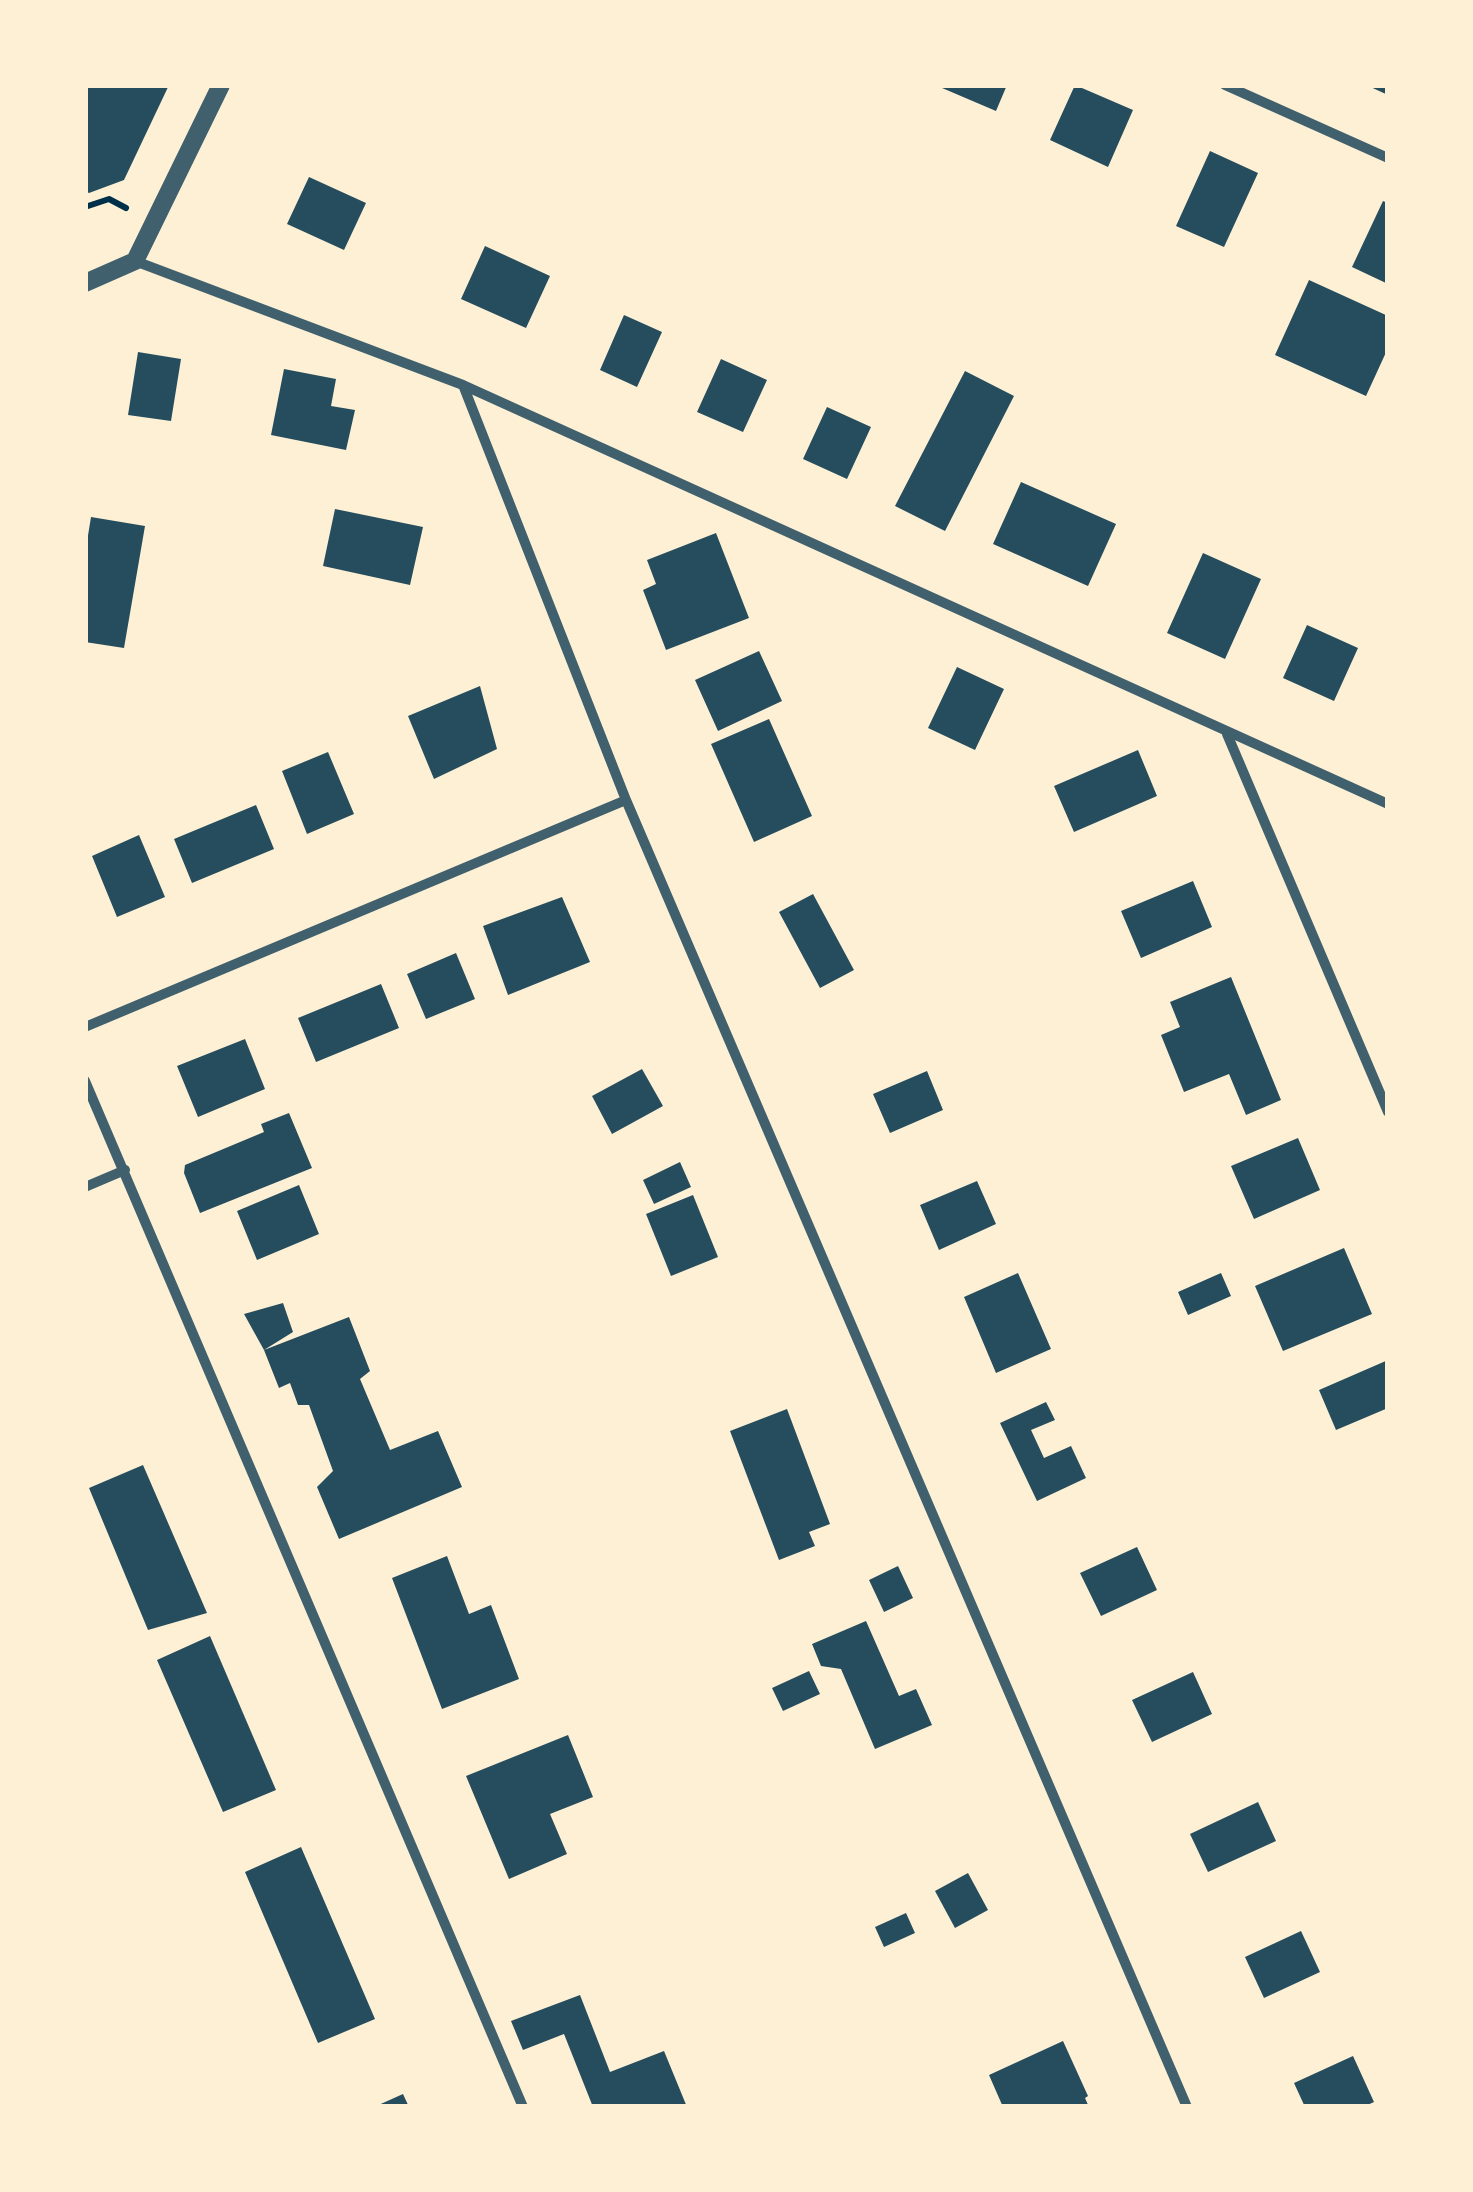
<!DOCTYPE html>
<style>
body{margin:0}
#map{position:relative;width:1473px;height:2192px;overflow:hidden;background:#fdf0d5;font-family:Arial,sans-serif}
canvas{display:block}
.frame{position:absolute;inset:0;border:88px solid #fdf0d5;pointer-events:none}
</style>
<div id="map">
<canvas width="1473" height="2192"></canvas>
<div class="frame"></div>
</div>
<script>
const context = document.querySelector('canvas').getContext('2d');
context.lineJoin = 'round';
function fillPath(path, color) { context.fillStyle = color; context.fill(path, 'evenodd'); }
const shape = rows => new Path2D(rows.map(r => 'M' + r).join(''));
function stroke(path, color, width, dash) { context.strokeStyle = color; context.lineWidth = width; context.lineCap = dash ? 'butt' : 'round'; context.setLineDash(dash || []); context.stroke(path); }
const building = shape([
 [85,85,169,85,124,180,89,193,85,191],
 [935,85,1007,85,996,111],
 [1075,85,1133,110,1108,167,1050,140],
 [1366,85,1388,85,1388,95],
 [1210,151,1258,173,1224,247,1176,226],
 [309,177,366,203,344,250,287,224],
 [1383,201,1388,203,1388,284,1352,267],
 [485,246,550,276,526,328,461,299],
 [1309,280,1388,316,1388,348,1366,396,1275,355],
 [624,315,662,332,637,387,600,370],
 [138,352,181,359,171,421,128,415],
 [721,359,767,380,743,432,697,412],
 [284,369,336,379,331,406,355,410,346,450,271,435],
 [965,371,1014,396,945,531,895,506],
 [827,407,871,427,847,479,803,459],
 [1021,482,1116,524,1088,586,993,544],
 [335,509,423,527,410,585,323,566],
 [91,517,145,526,124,648,85,642,85,554],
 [716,533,749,618,666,650,643,590,656,584,647,560],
 [1203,553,1261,579,1225,659,1167,633],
 [1307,625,1358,648,1334,701,1283,678],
 [759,651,782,701,718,731,695,680],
 [957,667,1004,689,975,750,928,728],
 [480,686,497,749,434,779,408,716],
 [769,719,812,816,754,842,711,744],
 [1138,750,1157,796,1074,832,1054,786],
 [328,752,354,814,307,834,282,771],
 [256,805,274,849,192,883,174,839],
 [139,835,165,897,117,917,92,856],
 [1193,881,1212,927,1141,958,1121,911],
 [813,894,854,970,820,988,779,912],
 [562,897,590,962,508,995,483,926],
 [456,953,475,999,426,1019,407,974],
 [1231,977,1281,1100,1246,1115,1229,1074,1184,1092,1161,1035,1180,1027,1170,1002],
 [381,984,399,1028,316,1062,298,1018],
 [245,1039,265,1089,198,1117,177,1066],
 [642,1069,663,1106,612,1134,592,1096],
 [927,1071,943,1110,890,1133,873,1094],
 [289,1113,312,1168,200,1213,184,1173,185,1165,264,1132,261,1124],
 [1298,1138,1320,1190,1254,1219,1231,1166],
 [680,1162,691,1187,654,1204,643,1180],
 [977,1181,996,1224,939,1250,920,1205],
 [299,1185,319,1234,257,1260,237,1211],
 [693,1195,718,1257,671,1276,646,1214],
 [1344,1248,1372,1314,1283,1351,1255,1286],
 [1018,1273,1051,1349,996,1373,964,1297],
 [1221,1273,1231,1296,1188,1315,1178,1292],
 [283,1303,293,1332,264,1350,349,1317,370,1371,360,1379,390,1450,438,1431,462,1487,339,1539,317,1487,333,1471,309,1405,298,1405,290,1383,279,1388,264,1350,244,1314],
 [1388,1360,1388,1408,1336,1430,1319,1390],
 [1046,1402,1055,1420,1031,1430,1044,1458,1071,1446,1086,1478,1037,1501,1000,1423],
 [787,1409,830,1524,809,1532,815,1546,779,1560,730,1431],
 [143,1465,207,1613,148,1630,89,1488],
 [1137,1547,1157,1590,1101,1616,1080,1573],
 [447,1556,469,1614,491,1605,519,1679,442,1709,392,1578],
 [898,1566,913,1598,884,1612,869,1580],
 [866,1621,899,1696,916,1689,932,1725,875,1749,841,1669,821,1666,812,1644],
 [210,1636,276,1790,223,1812,157,1660],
 [809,1671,820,1694,783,1711,772,1688],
 [1193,1672,1212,1714,1152,1742,1132,1700],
 [568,1735,593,1797,550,1814,567,1854,509,1879,466,1776],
 [1258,1802,1276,1841,1208,1872,1190,1834],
 [301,1847,375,2019,318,2043,245,1872],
 [968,1873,988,1910,955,1928,935,1891],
 [906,1913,915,1933,884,1947,875,1927],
 [1301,1931,1320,1972,1264,1998,1245,1957],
 [580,1995,610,2072,664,2051,687,2107,593,2107,564,2034,523,2050,511,2021],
 [1063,2041,1088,2096,1085,2098,1089,2107,1003,2107,989,2075],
 [1353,2056,1374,2102,1363,2107,1305,2107,1294,2083],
 [403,2094,409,2107,374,2107]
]);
const path = shape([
 [85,207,109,199,126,208]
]);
const minor = shape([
 [1225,85,1388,158],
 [135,261,463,385,1388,804],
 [463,385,626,800,1187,2107],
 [1227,734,1388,1112],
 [85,1027,626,800],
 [85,1081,523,2107],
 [85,1187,125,1170]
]);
const tertiary = shape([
 [85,283,135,261,221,85]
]);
fillPath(building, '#264d5e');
stroke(path, '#003049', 6);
stroke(minor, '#3f606c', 10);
stroke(tertiary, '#3f606c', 18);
</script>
